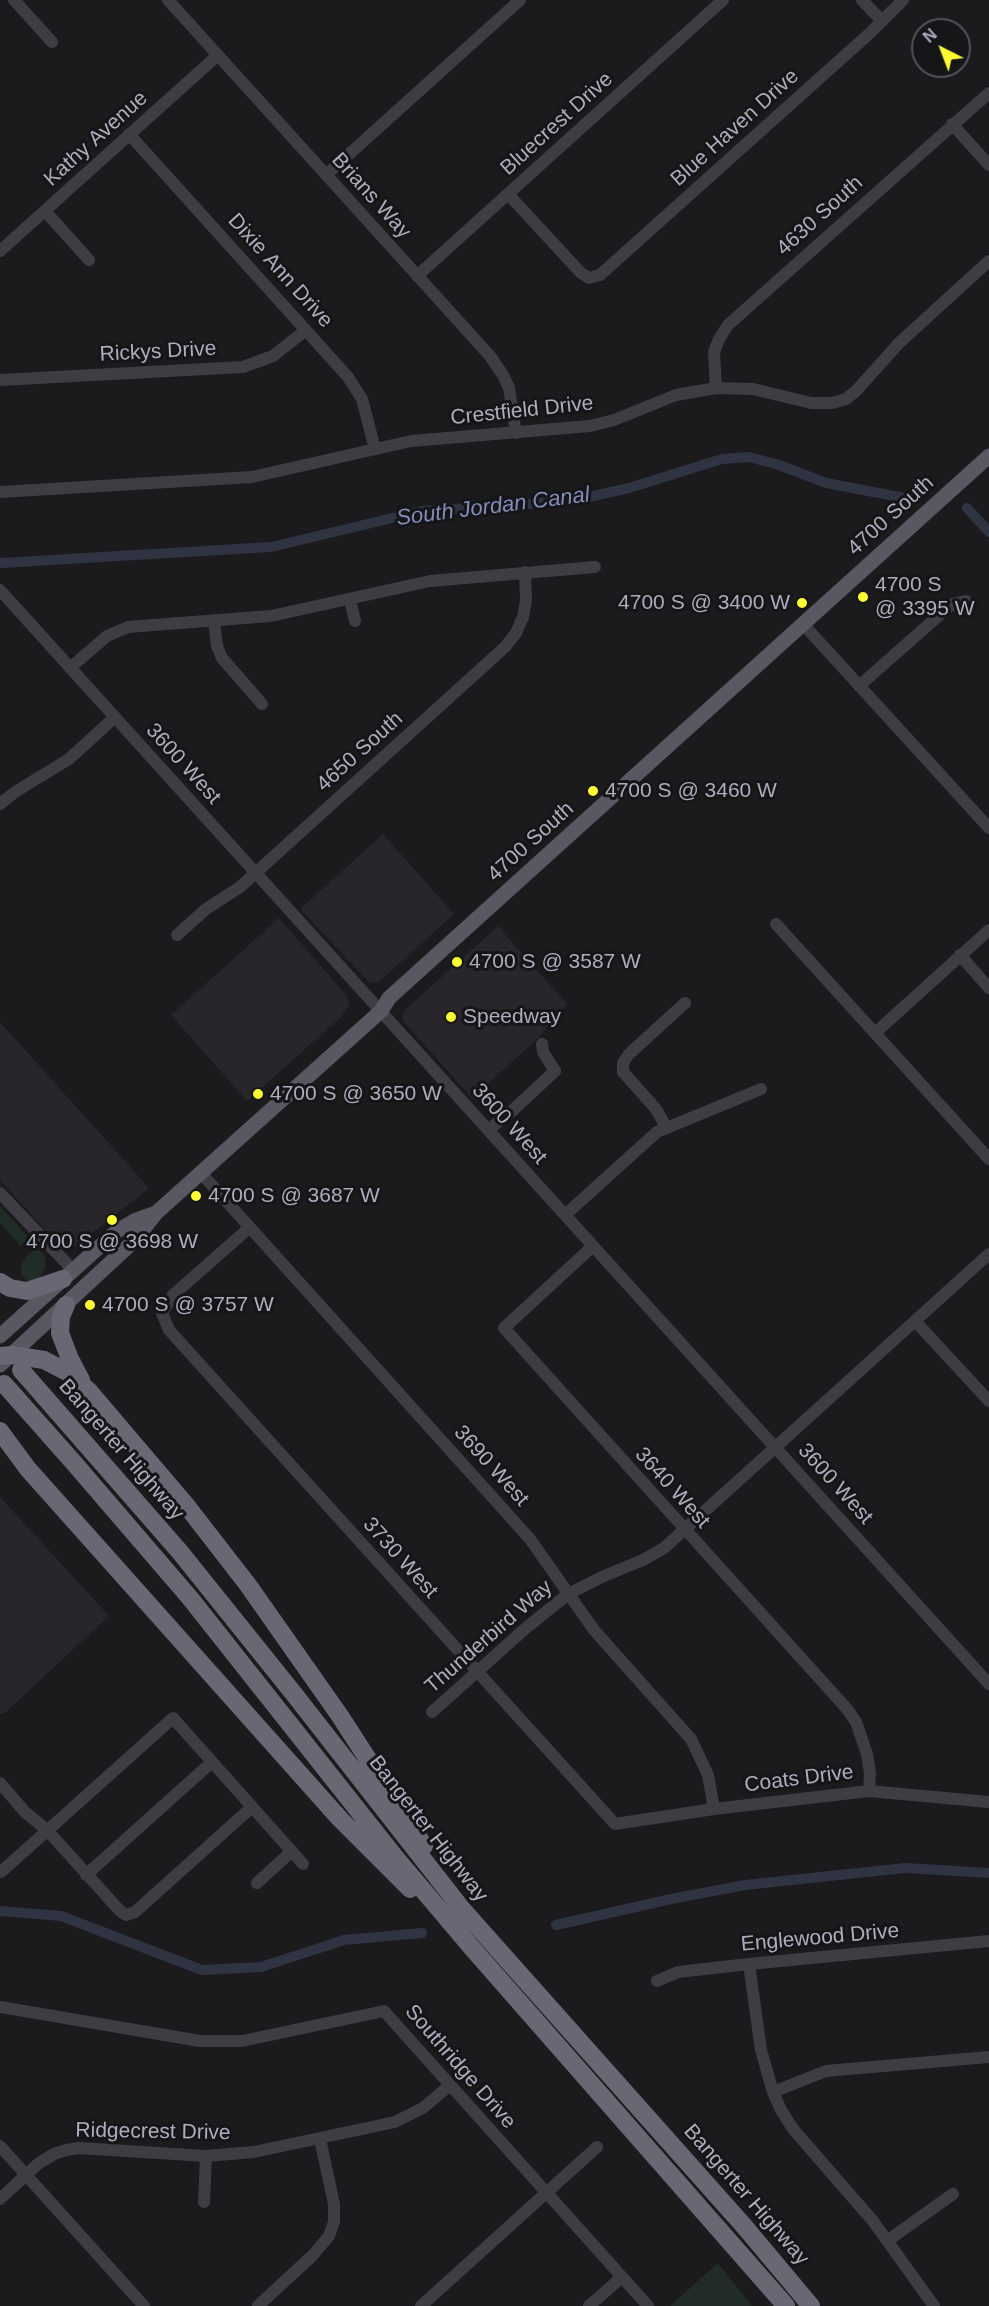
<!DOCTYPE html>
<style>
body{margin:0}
#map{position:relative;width:989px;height:2306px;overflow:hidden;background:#1b1a1d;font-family:Arial,sans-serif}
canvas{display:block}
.north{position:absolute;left:911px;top:18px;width:60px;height:60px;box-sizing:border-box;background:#161518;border:2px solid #52525a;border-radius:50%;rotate:318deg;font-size:16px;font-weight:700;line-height:24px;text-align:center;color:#adadbd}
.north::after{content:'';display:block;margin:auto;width:21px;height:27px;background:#fcfc34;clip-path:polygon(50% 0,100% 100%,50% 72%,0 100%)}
</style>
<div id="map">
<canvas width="989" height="2306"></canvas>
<div class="north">N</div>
</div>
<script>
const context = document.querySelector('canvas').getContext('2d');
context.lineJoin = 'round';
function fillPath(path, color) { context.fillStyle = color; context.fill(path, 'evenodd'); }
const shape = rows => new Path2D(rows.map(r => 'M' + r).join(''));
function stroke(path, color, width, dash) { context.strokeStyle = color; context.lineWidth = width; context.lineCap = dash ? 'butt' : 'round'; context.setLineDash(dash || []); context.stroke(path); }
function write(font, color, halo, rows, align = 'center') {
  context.font = font + ' Arial,sans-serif'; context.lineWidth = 6; context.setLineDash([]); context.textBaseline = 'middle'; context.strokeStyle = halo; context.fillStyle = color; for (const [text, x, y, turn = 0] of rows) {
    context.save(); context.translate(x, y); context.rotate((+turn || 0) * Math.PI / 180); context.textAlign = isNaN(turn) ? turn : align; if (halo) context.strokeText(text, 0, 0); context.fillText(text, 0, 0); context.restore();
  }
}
const built = shape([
 [383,834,454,914,379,982,370,983,300,909],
 [279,918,347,996,350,1004,341,1017,247,1101,171,1015],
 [498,926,567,1004,536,1040,472,1098,404,1022,402,1016,405,1010],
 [0,1022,149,1188,76,1246,64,1247,57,1243,0,1180],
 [0,1497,109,1616,5,1713,0,1714]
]);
const green = shape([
 [0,1206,29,1238,21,1246,0,1223],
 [37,1247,45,1257,46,1267,39,1279,31,1285,21,1274,21,1266,25,1258],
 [718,2263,752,2306,670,2306]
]);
const canal = shape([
 [967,508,989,532],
 [1,563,271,547,422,511,571,501,629,488,722,459,749,457,779,465,826,483,905,498],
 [0,1911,61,1916,202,1970,261,1967,344,1940,422,1933],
 [556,1925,671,1899,745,1885,905,1868,989,1873]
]);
const minor = shape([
 [14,0,52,42],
 [168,0,490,356,503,375,509,388,516,433],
 [862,0,881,20],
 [952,124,989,165],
 [129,134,348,377,362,399,375,449],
 [326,175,520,0],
 [508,194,581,273,589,278,600,275,870,33,903,0],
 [45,211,89,260],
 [0,251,218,55],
 [417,276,723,0],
 [0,380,243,367,273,356,306,330],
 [716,388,714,352,719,339,728,325,989,93],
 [0,492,252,477,411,441,590,426,614,420,676,395,716,388,753,389,811,403,832,403,846,399,856,391,899,343,989,261],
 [0,590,989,1684],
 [350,600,355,621],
 [214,621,217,646,222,658,262,704],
 [803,624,989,828],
 [70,668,107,636,128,627,271,616,430,581,595,567],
 [859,686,952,604,966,601],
 [0,804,15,792,69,759,115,717],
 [776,924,989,1159],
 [177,935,206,909,240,887,505,647,516,633,523,617,526,600,525,572],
 [960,955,989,988],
 [875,1033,989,930],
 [666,1127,656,1109,623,1072,623,1063,629,1054,685,1003],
 [488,1130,513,1110,555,1071,543,1052,542,1044],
 [201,1173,530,1539,594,1630,691,1739,708,1775,714,1809],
 [0,1193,73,1270],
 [565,1215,657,1132,761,1089],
 [249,1228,173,1295,162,1313,169,1330,615,1824,714,1809,869,1791,989,1802],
 [593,1246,504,1328,847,1709,856,1722,867,1754,870,1773,869,1791],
 [915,1321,989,1401],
 [432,1712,526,1628,568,1594,604,1576,643,1560,664,1548,989,1254],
 [0,1783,25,1812,47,1830,120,1911,126,1915,135,1912,252,1807],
 [1,1872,173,1718,303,1864],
 [86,1875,212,1762],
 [257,1883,292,1851],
 [749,1964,761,2050,773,2092,781,2110,793,2129,873,2221,934,2306],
 [657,1981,678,1972,749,1964,989,1941],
 [0,2007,200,2041,242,2041,384,2011,648,2306],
 [773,2092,826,2071,989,2057],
 [0,2146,144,2306],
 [0,2199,39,2163,54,2154,66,2150,79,2148,206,2156,254,2152,395,2122,423,2108,450,2085],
 [204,2202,206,2156],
 [887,2241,953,2194],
 [258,2306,313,2255,329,2236,334,2222,334,2204,320,2139],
 [421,2306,597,2147],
 [589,2306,622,2277]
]);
const major = shape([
 [0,1336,117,1231,136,1220,156,1213],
 [0,1365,135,1240,156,1213,381,1011,389,998,989,456]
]);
const highway = shape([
 [0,1282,10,1288,27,1291,63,1279],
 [66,1305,61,1317,60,1333,70,1359,81,1380],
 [0,1356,12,1355,44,1360,67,1372,89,1391,186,1505,248,1585,340,1716,424,1846],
 [21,1370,180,1552,294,1694,462,1909,744,2226,811,2306],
 [4,1384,74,1463,190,1598,395,1857,472,1948,786,2306],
 [0,1431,28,1469,340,1819,410,1889]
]);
const markers = [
 [863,597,6,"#fcfc34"],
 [802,603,6,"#fcfc34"],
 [593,791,6,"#fcfc34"],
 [457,962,6,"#fcfc34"],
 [451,1017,6,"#fcfc34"],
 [258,1094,6,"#fcfc34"],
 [196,1196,6,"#fcfc34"],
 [112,1220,6,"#fcfc34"],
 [90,1305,6,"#fcfc34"]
];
const streetNames = [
 ["Bluecrest Drive",557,124,-42],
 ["Blue Haven Drive",735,128,-42],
 ["Kathy Avenue",96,139,-42],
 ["Brians Way",371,196,48],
 ["4630 South",820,216,-42],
 ["Dixie Ann Drive",280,271,48],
 ["Rickys Drive",158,352,-3],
 ["Crestfield Drive",522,411,-6],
 ["4700 South",891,516,-42],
 ["4650 South",360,752,-42],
 ["3600 West",183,764,48],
 ["4700 South",531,842,-42],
 ["3600 West",509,1124,48],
 ["Bangerter Highway",121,1450,49],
 ["3690 West",491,1466,48],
 ["3600 West",835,1484,48],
 ["3640 West",672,1488,48],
 ["3730 West",400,1558,48],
 ["Thunderbird Way",489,1637,-41],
 ["Coats Drive",799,1779,-7],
 ["Bangerter Highway",428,1829,52],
 ["Englewood Drive",820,1938,-5],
 ["Southridge Drive",460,2067,49],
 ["Ridgecrest Drive",153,2132,1],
 ["Bangerter Highway",746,2195,49]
];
const poiNames = [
 ["4700 S",875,585],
 ["@ 3395 W",875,609],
 ["4700 S @ 3400 W",790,603,"right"],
 ["4700 S @ 3460 W",605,791],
 ["4700 S @ 3587 W",469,962],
 ["Speedway",463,1017],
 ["4700 S @ 3650 W",270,1094],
 ["4700 S @ 3687 W",208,1196],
 ["4700 S @ 3698 W",112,1242,"center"],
 ["4700 S @ 3757 W",102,1305]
];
const waterNames = [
 ["South Jordan Canal",493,507,-7]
];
fillPath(built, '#28262a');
fillPath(green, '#222c26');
stroke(canal, '#2f3342', 10);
stroke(minor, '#3e3d44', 12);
stroke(major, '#585762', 15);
stroke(highway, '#686774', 18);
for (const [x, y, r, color] of markers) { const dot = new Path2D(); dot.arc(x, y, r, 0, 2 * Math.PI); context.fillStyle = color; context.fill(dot); stroke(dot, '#161518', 2); }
write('21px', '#adadbd', '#161518', streetNames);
write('21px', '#adadbd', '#161518', poiNames, 'left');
write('italic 22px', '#838db9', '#161518', waterNames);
</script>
